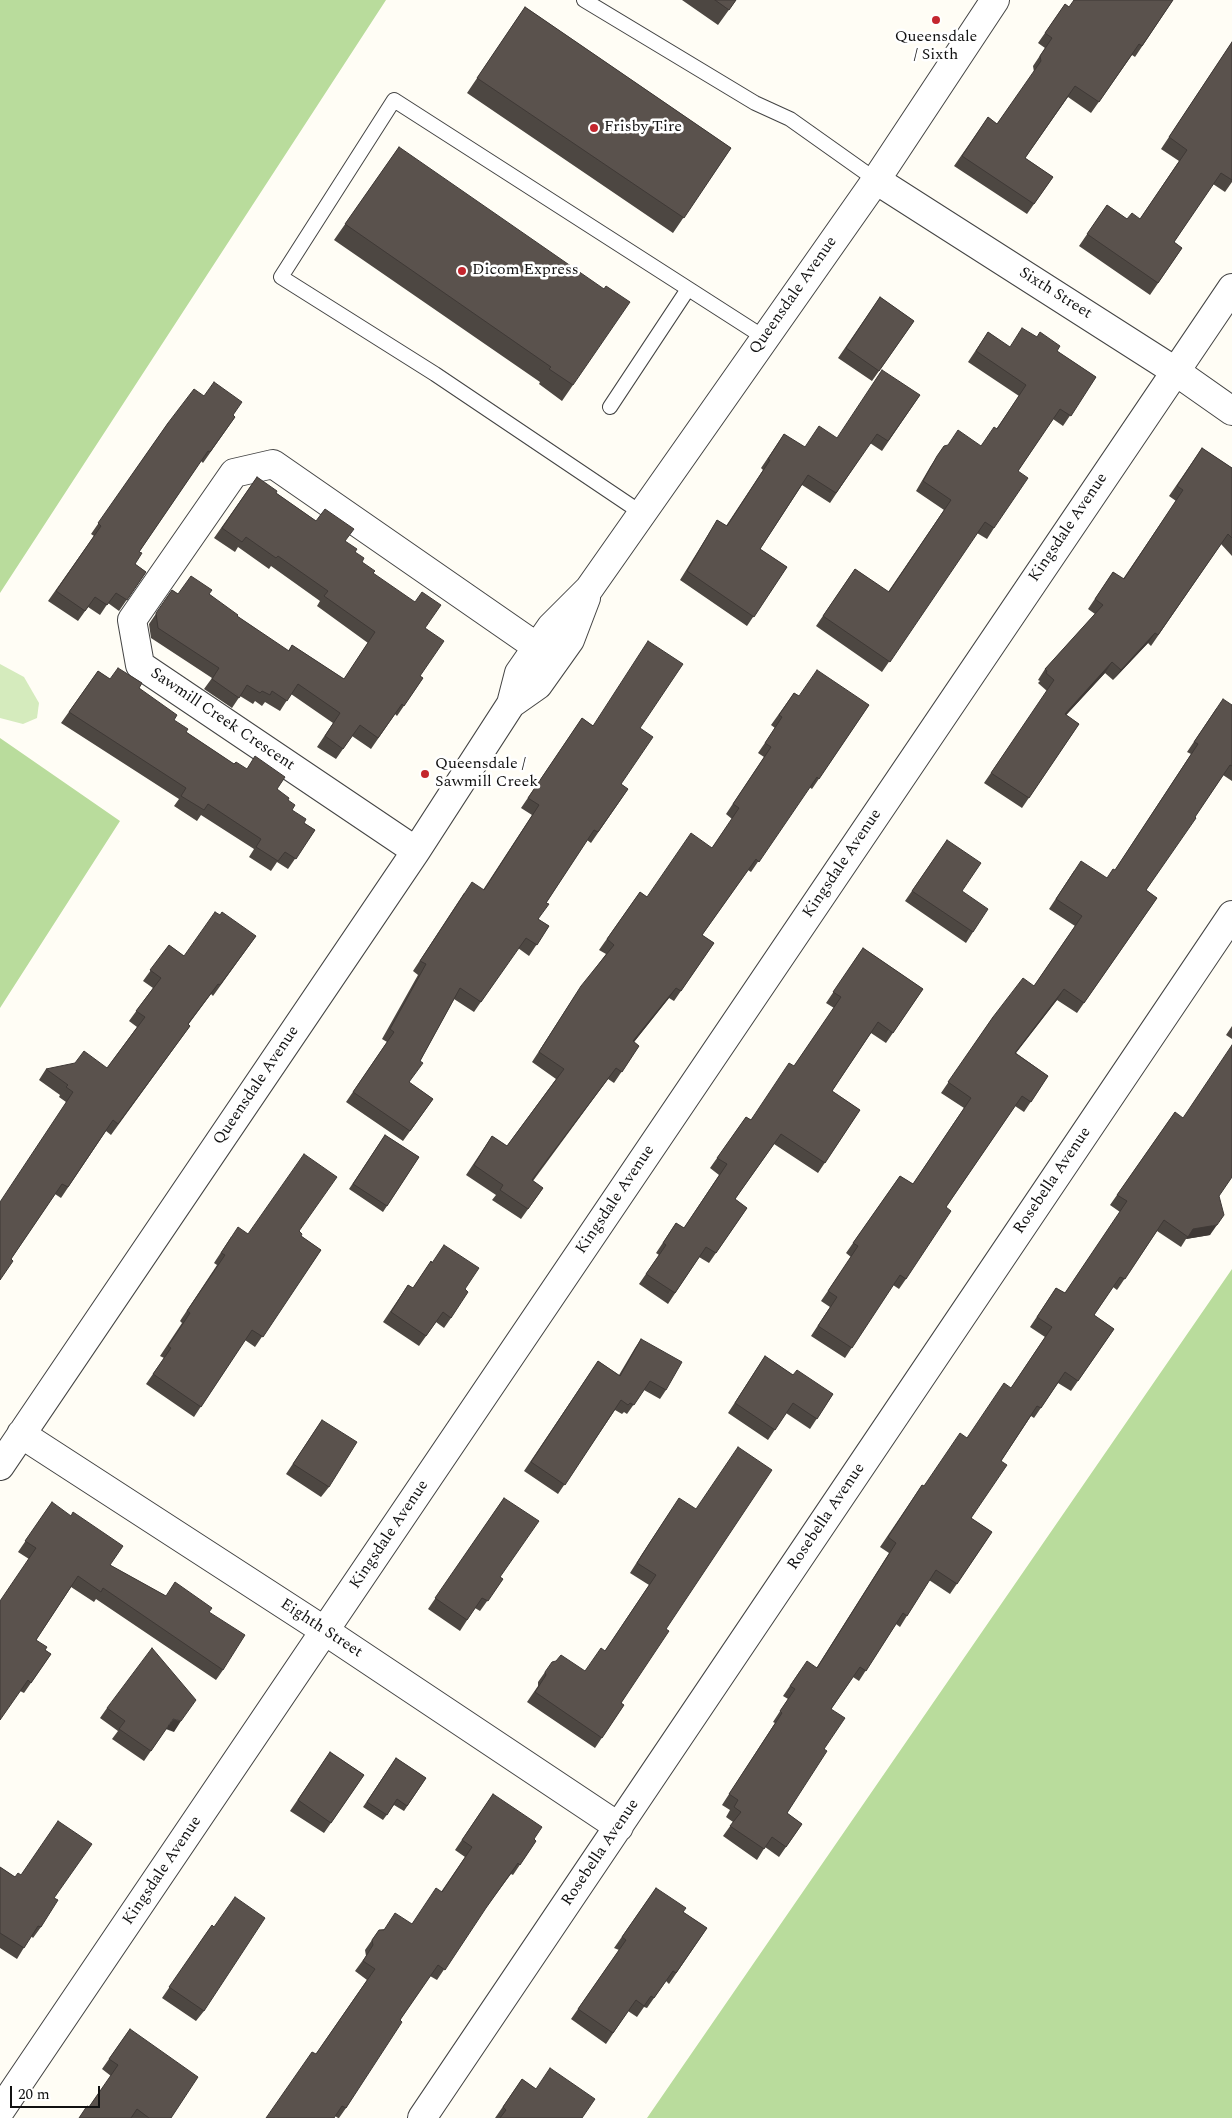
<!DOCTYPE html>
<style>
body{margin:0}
#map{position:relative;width:1232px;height:2118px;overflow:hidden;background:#fffdf5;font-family:Spectral,serif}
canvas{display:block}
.scale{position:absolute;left:10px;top:2086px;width:90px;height:22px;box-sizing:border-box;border:2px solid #111;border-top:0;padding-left:6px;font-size:15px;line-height:18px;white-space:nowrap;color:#111;-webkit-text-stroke:4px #fff;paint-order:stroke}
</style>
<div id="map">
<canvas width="1232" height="2118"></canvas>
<div class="scale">20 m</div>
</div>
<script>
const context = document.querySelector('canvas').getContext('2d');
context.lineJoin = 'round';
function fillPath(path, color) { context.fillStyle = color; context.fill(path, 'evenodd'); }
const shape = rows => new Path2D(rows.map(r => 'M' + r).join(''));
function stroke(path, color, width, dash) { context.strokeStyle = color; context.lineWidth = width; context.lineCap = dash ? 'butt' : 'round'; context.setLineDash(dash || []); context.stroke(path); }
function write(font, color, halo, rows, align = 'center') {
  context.font = font + ' Spectral,serif'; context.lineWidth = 5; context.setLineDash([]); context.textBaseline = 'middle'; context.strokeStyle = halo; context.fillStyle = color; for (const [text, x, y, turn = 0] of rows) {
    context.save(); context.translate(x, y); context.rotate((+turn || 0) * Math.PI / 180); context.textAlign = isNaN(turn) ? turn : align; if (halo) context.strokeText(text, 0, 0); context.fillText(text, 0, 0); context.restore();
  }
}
const green = shape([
 [0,664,24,677,39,703,37,718,23,724,0,718]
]);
const forest = shape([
 [0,0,386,0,0,593],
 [0,738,120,821,0,1008],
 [1232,1269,1232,2118,647,2118]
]);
const service = shape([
 [584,0,755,103,790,119,876,180],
 [610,407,688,289],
 [643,514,435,374,281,277,394,100,765,338]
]);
const minor = shape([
 [876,180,1175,371,1232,411],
 [511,704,538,685,570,640,586,598],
 [416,851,140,665,132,620,234,473,273,464,537,647],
 [21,1434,325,1631,619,1827],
 [0,1466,416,851,511,704,519,673,551,627,589,589,876,180,995,0],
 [0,2111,1232,288],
 [422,2118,1232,915]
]);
const wall = shape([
 [682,0,736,0,718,25],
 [1173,0,1135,57,1132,55,1091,113,1068,97,1025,158,1053,177,1027,214,954,166,988,117,997,124,1034,72,1033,66,1045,48,1038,43,1065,4,1069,7],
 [525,7,731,148,673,233,467,93],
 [1232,42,1232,182,1225,192,1213,184,1174,242,1182,248,1150,295,1079,246,1107,205,1127,219,1140,219,1179,161,1161,149],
 [399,147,573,385,562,401,539,384,540,382,334,240],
 [880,297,914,321,872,381,838,358],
 [988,332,1009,347,1057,351,1096,377,1063,426,1053,419,1018,471,994,528,987,539,977,533,882,672,816,626,855,569,888,592,944,510,916,491,930,467,944,446,981,446,997,428,1019,396,968,362],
 [920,395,882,451,870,443,830,503,802,485,760,549,787,567,747,626,680,580,711,530,717,520,726,526,763,470,761,468,784,434,804,447,837,438],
 [204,396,235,417,203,463,201,461,139,552,135,564,146,572,119,611,108,603,100,615,88,607,78,621,48,601,94,536,91,534,168,423],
 [1202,448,1232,468,1232,556,1221,544,1151,646,1148,643,1113,680,1105,673,1066,715,1079,724,1022,808,984,783,1047,691,1038,683,1040,681,1038,680,1045,669,1095,614,1088,609,1113,572,1123,579,1176,501,1169,496],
 [257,477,276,493,345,541,355,552,362,562,425,628,420,676,423,678,397,716,395,714,371,749,352,736,336,759,317,747,333,723,291,694,280,711,265,702,262,706,255,701,253,704,240,696,232,708,204,689,212,678,151,638,149,624,172,590,178,594,209,594,237,616,288,651,292,645,344,679,368,643,317,606,320,601,271,566,269,569,238,547,235,552,214,538],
 [98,671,110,679,139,688,186,732,234,764,277,789,288,800,292,810,304,823,315,830,288,869,277,862,271,871,249,857,254,849,201,815,197,821,174,806,179,799,61,723],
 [794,693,799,696,869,705,812,789,809,787,751,872,748,870,702,935,714,943,674,1001,669,998,634,1042,639,1046,614,1083,608,1079,533,1181,543,1188,521,1219,492,1200,496,1195,466,1175,492,1136,507,1146,556,1079,532,1062,574,997,606,954,599,950,640,892,647,897,712,848,732,819,726,814,764,757,758,753,775,728,771,725],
 [1232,705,1232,781,1223,775,1146,890,1157,898,1077,1013,1057,1000,1016,1053,1048,1076,1024,1112,1015,1106,946,1207,906,1279,899,1289,893,1285,845,1358,811,1336,830,1307,821,1301,851,1257,846,1253,900,1176,913,1184,964,1108,941,1093,993,1017,1034,986,1075,926,1049,909,1074,871,1107,878,1115,870,1191,754,1187,752,1216,709],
 [582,718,592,725,640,728,621,784,628,789,591,843,587,840,546,903,538,919,549,926,529,956,518,948,474,1012,454,999,420,1061,409,1082,433,1099,403,1141,346,1102,387,1042,382,1039,418,975,413,971,464,893,483,890,532,815,521,808],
 [947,840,973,932,966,943,905,901],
 [256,936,213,996,211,994,188,1025,190,1026,111,1135,106,1131,61,1198,55,1194,11,1259,66,1102,59,1097,60,1095,39,1080,46,1069,107,1068,137,1027,129,1021,153,988,143,981,169,945,184,956],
 [863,948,923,989,886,1043,871,1033,832,1091,860,1110,818,1173,774,1144,735,1199,747,1208,709,1263,699,1257,668,1304,639,1284,659,1255,656,1253,676,1223,684,1228,719,1175,710,1168,746,1117,751,1120,794,1066,834,1008,826,1003],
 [1232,1026,1232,1039,1226,1035],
 [1175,1112,1219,1196,1210,1235,1186,1239,1181,1247,1157,1231,1117,1290,1113,1287,1094,1315,1114,1329,1071,1391,1058,1383,1034,1418,1031,1416,1001,1461,971,1518,992,1532,950,1594,929,1580,900,1627,896,1624,859,1681,853,1677,831,1709,824,1749,787,1813,802,1824,779,1857,765,1847,757,1860,723,1836,733,1822,726,1817,730,1810,722,1805,775,1723,773,1722,788,1699,783,1696,800,1671,817,1667,889,1553,880,1547,922,1485,924,1486,1011,1388,1045,1337,1030,1327,1056,1288,1065,1293,1120,1212,1110,1205],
 [385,1135,419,1157,383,1212,349,1189],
 [299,1231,301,1236,321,1250,255,1347,245,1340,194,1417,146,1384,164,1358,160,1356,182,1323,180,1321,217,1265,214,1263,231,1237,248,1234],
 [431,1261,465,1289,451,1318,444,1328,436,1322,419,1346,383,1322,408,1285,413,1288],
 [641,1339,666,1390,660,1399,644,1390,627,1414,624,1412,622,1414,615,1410,558,1494,524,1471,598,1361,619,1375,635,1348],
 [765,1356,793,1375,833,1394,810,1429,786,1413,768,1440,728,1413],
 [322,1420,329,1487,321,1497,286,1474],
 [504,1498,500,1577,503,1579,480,1611,475,1608,460,1631,428,1609],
 [52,1502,110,1565,166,1596,209,1612,223,1670,216,1680,96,1599,94,1602,71,1587,36,1640,45,1650,51,1654,24,1693,20,1691,29,1559,18,1552],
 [672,1509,666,1629,621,1703,624,1705,595,1748,527,1702,538,1686,538,1682,545,1672,585,1671,605,1651,649,1585,630,1573,642,1554],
 [107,1708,174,1732,166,1729,144,1761,112,1739,118,1731,100,1718],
 [330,1752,364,1775,324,1833,290,1811],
 [396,1758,426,1778,404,1811,394,1805,383,1820,363,1807],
 [493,1794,536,1841,513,1875,511,1874,484,1910,437,1980,430,1976,400,2020,346,2108,339,2118,338,2118,335,2116,316,2054,367,1980,355,1971,366,1956,365,1950,379,1930,412,1924,441,1892,465,1857,455,1850],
 [0,1867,15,1877,54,1898,41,1927,33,1938,31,1936,17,1959,0,1948],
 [656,1888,683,1912,707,1928,669,1984,666,1981,647,2008,644,2007,637,2017,628,2011,606,2044,571,2019,619,1950,614,1948],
 [212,1925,204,2011,196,2021,162,1998],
 [130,2029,171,2118,79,2118,89,2107,111,2076,102,2069],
 [522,2079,536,2089,582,2118,495,2118]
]);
const shadedWall = shape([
 [1155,633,1148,643,1113,680,1121,670],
 [1112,662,1105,673,1057,725,1065,714],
 [676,988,669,998,626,1052,633,1041],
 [1064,989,1057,1000,1008,1063,1015,1053],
 [1217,1225,1210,1235,1186,1239,1193,1229],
 [173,1719,181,1721,174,1732,166,1729]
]);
const building = shape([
 [715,0,736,0,729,10,715,0],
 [1074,0,1173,0,1142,46,1139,44,1099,102,1075,86,1025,158,1053,177,1034,204,962,156,988,117,997,124,1041,61,1040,56,1052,38,1045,33,1065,4,1069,7,1074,0],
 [525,7,731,148,684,218,477,78,525,7],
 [1232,42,1232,180,1221,173,1174,242,1182,248,1158,283,1087,234,1107,205,1127,219,1132,213,1140,219,1187,150,1169,137,1232,42],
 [399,147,604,289,606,286,630,302,573,385,549,369,551,367,345,224,399,147],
 [880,297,914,321,879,371,846,348,880,297],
 [1022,328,1037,337,1040,332,1060,346,1057,351,1096,377,1071,416,1060,409,1018,471,1028,478,994,528,985,522,890,662,823,616,855,569,889,592,951,500,923,481,937,456,944,446,948,445,958,430,981,446,994,427,997,429,1026,385,976,351,988,332,1010,347,1022,328],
 [882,370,920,395,888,441,877,434,836,493,808,475,760,549,787,567,754,617,687,571,717,520,727,526,770,460,768,459,784,434,805,447,819,426,837,438,882,370],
 [214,382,242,402,233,415,235,417,210,452,208,451,139,552,142,553,135,564,146,572,127,600,116,593,107,605,95,597,85,611,56,591,101,526,98,523,168,423,194,389,204,396,214,382],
 [1202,448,1232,468,1232,538,1228,534,1158,635,1155,633,1121,670,1112,662,1065,714,1079,724,1029,798,991,773,1054,680,1046,673,1047,671,1045,669,1103,605,1095,599,1113,572,1124,579,1183,490,1177,486,1202,448],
 [257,477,277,491,276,493,316,521,325,509,354,529,345,541,357,549,355,552,364,558,362,562,375,571,373,573,415,602,422,592,441,605,425,628,444,641,420,676,423,678,404,706,402,704,378,738,360,725,343,749,325,736,340,713,298,684,287,701,272,691,270,695,262,691,260,693,247,685,239,698,212,679,219,668,158,628,156,613,172,590,178,594,191,576,212,590,209,594,238,615,237,616,289,651,292,645,344,679,375,632,324,596,328,591,278,556,276,558,246,537,242,542,222,528,257,477],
 [648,641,683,664,640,728,653,737,621,784,628,789,598,832,594,830,546,903,549,904,538,919,549,926,537,945,526,938,481,1002,460,988,420,1061,423,1063,409,1082,433,1099,410,1131,353,1092,394,1032,390,1029,426,964,420,961,472,882,484,890,539,805,528,798,582,718,593,726,648,641],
 [118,668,142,683,139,688,177,715,174,720,188,729,186,732,234,764,236,762,247,769,255,756,285,777,277,789,289,798,288,800,295,805,292,810,306,819,304,823,315,830,296,859,285,852,278,861,256,847,261,839,208,804,204,810,181,796,186,788,69,712,98,671,110,679,118,668],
 [817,670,869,705,819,779,817,777,759,862,756,859,702,935,714,943,681,991,676,988,633,1041,639,1046,622,1072,616,1068,532,1180,543,1188,528,1209,500,1190,503,1185,474,1165,492,1136,507,1146,564,1069,539,1052,581,986,614,945,607,939,640,892,647,897,691,833,712,848,739,808,733,804,771,747,765,743,782,717,779,715,794,693,799,696,817,670],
 [1223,699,1232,705,1232,766,1230,765,1195,817,1196,818,1146,890,1157,898,1084,1003,1064,989,1015,1053,1048,1076,1031,1102,1022,1096,946,1207,951,1211,906,1279,900,1275,852,1348,818,1326,837,1297,828,1291,858,1246,853,1243,900,1176,913,1184,971,1098,948,1082,993,1017,1023,978,1034,986,1082,916,1056,899,1081,861,1107,878,1113,869,1115,870,1198,744,1194,742,1223,699],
 [947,840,981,863,962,891,988,909,973,932,912,891,947,840],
 [215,912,220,915,222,912,256,936,220,985,218,984,188,1024,190,1026,118,1124,113,1120,68,1187,62,1184,11,1259,13,1261,0,1280,0,1202,73,1092,66,1087,68,1085,46,1069,75,1063,84,1051,107,1068,145,1017,136,1011,161,978,150,970,169,945,184,956,215,912],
 [863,948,923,989,893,1033,878,1022,832,1091,860,1110,825,1163,781,1134,735,1199,747,1208,716,1253,706,1247,675,1293,646,1274,666,1245,663,1243,676,1223,684,1228,727,1164,717,1158,746,1117,751,1120,789,1063,794,1066,841,997,833,992,863,948],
 [1232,1045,1232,1177,1219,1196,1224,1215,1217,1225,1193,1229,1188,1237,1164,1220,1125,1279,1120,1277,1094,1315,1114,1329,1078,1381,1065,1372,1041,1408,1037,1406,1001,1461,1007,1465,971,1518,992,1532,957,1584,936,1570,907,1616,903,1613,866,1671,860,1667,831,1709,845,1718,824,1749,827,1751,787,1813,802,1824,786,1847,772,1837,764,1849,730,1826,741,1812,734,1807,738,1800,729,1794,782,1713,780,1711,795,1689,790,1686,807,1661,817,1668,896,1543,888,1537,922,1485,924,1486,960,1433,967,1438,1004,1383,1011,1388,1052,1327,1037,1317,1056,1288,1065,1293,1127,1201,1117,1195,1175,1112,1183,1118,1232,1045],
 [385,1135,419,1157,387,1206,353,1184,385,1135],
 [304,1154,337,1177,299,1231,302,1234,301,1236,321,1250,263,1337,252,1330,201,1407,153,1374,171,1348,168,1346,190,1313,187,1311,225,1255,221,1253,238,1227,248,1234,304,1154],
 [444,1245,479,1268,465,1289,468,1292,451,1318,443,1312,426,1336,391,1312,408,1285,413,1288,431,1261,432,1263,444,1245],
 [641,1339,682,1362,666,1390,650,1381,634,1405,630,1403,628,1405,621,1400,565,1485,531,1462,598,1361,620,1376,641,1339],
 [765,1356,793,1375,797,1370,833,1394,817,1419,793,1403,775,1430,735,1403,765,1356],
 [322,1420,357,1442,329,1487,293,1464,322,1420],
 [738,1447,772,1470,666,1629,669,1631,621,1703,624,1705,602,1738,535,1692,546,1675,545,1672,552,1662,556,1661,561,1655,585,1671,601,1648,605,1651,656,1575,637,1563,649,1544,679,1498,696,1509,738,1447],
 [504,1498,539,1521,500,1577,503,1579,488,1601,482,1598,467,1620,435,1598,504,1498],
 [52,1502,71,1516,73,1512,123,1546,110,1565,166,1596,175,1582,212,1608,209,1612,245,1635,223,1670,103,1588,101,1592,78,1576,36,1640,47,1647,45,1650,51,1654,31,1683,28,1680,0,1720,0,1601,36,1548,25,1541,52,1502],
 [152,1648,196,1700,181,1721,173,1719,151,1751,119,1729,125,1721,107,1708,152,1648],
 [330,1752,364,1775,331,1823,298,1800,330,1752],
 [396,1758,426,1778,407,1806,397,1799,387,1815,367,1802,396,1758],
 [493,1794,542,1827,534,1839,536,1841,520,1865,518,1863,486,1908,445,1970,438,1965,400,2020,402,2022,346,2108,342,2106,334,2118,266,2118,312,2052,316,2054,375,1969,363,1961,373,1945,372,1940,379,1930,384,1930,395,1913,412,1924,436,1888,442,1892,472,1847,462,1840,493,1794],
 [58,1821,92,1844,54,1898,58,1900,41,1927,38,1926,24,1948,0,1933,0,1867,15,1877,18,1873,21,1875,58,1821],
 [656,1888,686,1908,683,1912,707,1928,676,1973,673,1971,654,1998,651,1996,644,2006,636,2000,613,2033,578,2009,626,1940,622,1937,656,1888],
 [235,1897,265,1918,204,2011,169,1987,212,1925,214,1927,235,1897],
 [130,2029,198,2077,171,2118,149,2118,137,2109,131,2118,79,2118,87,2106,89,2107,118,2065,109,2059,130,2029],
 [550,2068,595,2099,582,2118,500,2118,506,2110,503,2107,522,2079,536,2089,550,2068]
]);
const markers = [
 [936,20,5,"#c4262e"],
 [594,128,5,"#c4262e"],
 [462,271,5,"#c4262e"],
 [425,774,5,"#c4262e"]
];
const poiNames = [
 ["Queensdale",936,38,"center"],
 ["/ Sixth",936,56,"center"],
 ["Frisby Tire",604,128],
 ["Dicom Express",472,271],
 ["Queensdale /",435,765],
 ["Sawmill Creek",435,783]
];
const streetNames = [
 ["Sixth Street",1055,294,32],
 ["Queensdale Avenue",794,296,-55],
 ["Kingsdale Avenue",1069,528,-56],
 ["Sawmill Creek Crescent",222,720,34],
 ["Kingsdale Avenue",843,864,-56],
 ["Queensdale Avenue",257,1086,-56],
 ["Rosebella Avenue",1053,1181,-56],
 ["Kingsdale Avenue",616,1200,-56],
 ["Rosebella Avenue",827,1517,-56],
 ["Kingsdale Avenue",390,1535,-56],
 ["Eighth Street",321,1629,33],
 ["Rosebella Avenue",601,1853,-56],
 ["Kingsdale Avenue",163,1871,-56]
];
fillPath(green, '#d5ebbd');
fillPath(forest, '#b9dc9c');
stroke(service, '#444', 16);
stroke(minor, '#444', 30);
stroke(service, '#fff', 14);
stroke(minor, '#fff', 28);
fillPath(wall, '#4d4742');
fillPath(shadedWall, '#3f3936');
fillPath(building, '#5a524d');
stroke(building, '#3f3936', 1);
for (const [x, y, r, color] of markers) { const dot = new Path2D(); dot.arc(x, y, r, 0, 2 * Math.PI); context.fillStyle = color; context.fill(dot); stroke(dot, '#fff', 2); }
write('16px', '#111', '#fff', poiNames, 'left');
write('16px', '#111', '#fff', streetNames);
</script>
